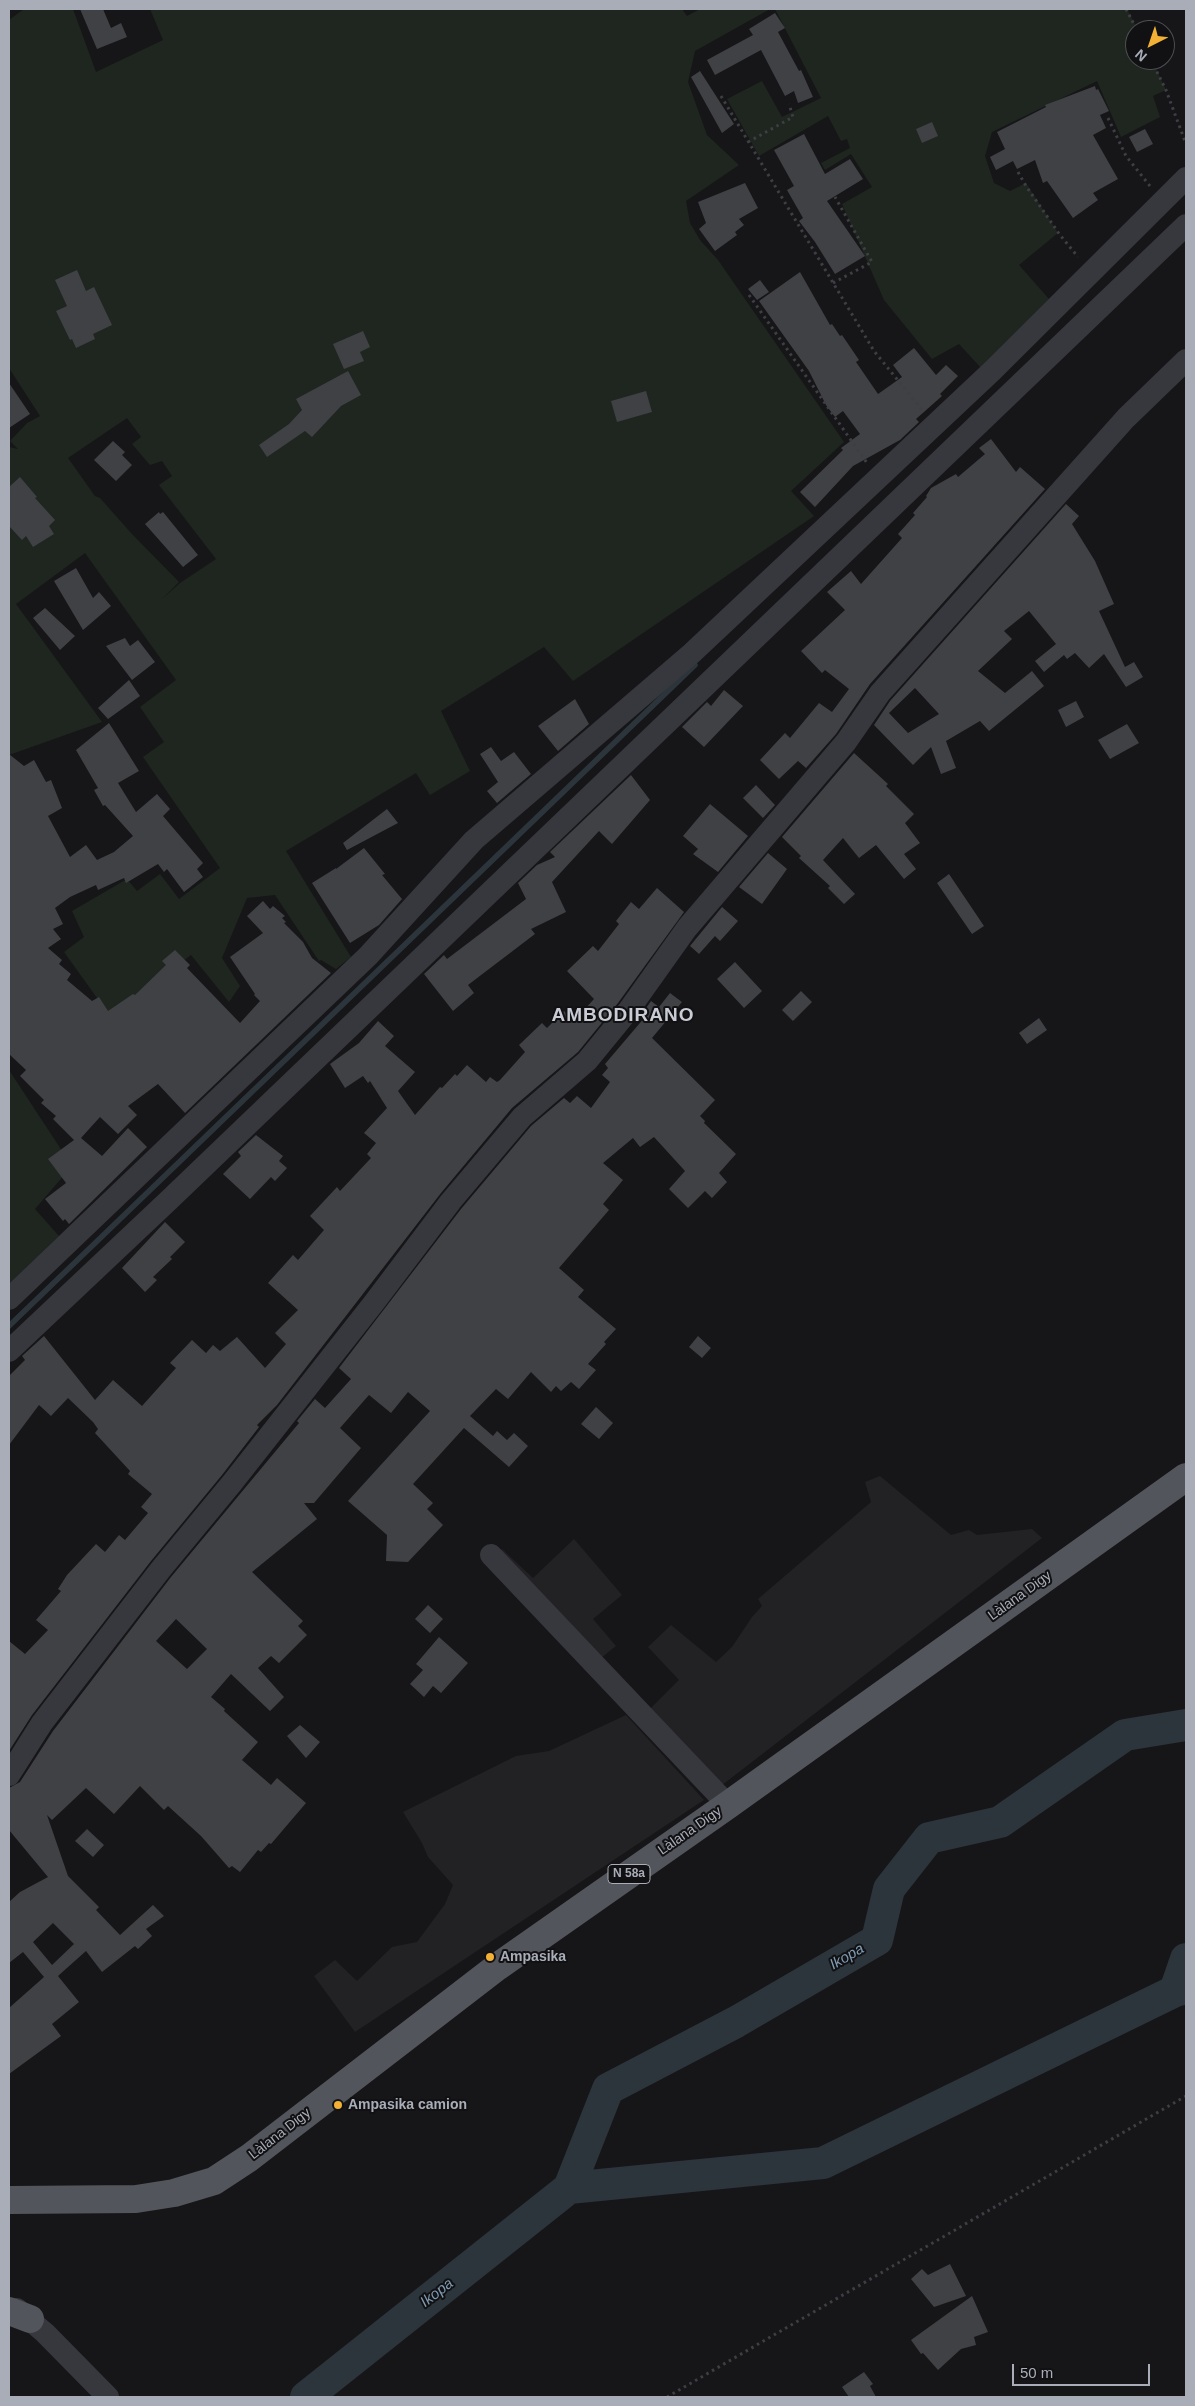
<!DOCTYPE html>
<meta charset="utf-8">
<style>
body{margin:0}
#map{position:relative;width:1195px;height:2406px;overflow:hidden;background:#161618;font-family:Helvetica,sans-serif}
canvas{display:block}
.frame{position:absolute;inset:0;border:10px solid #a8adb8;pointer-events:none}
.north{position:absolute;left:1125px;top:20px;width:50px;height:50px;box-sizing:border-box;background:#111113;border:1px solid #4d4f55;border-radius:50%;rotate:221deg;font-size:14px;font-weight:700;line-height:20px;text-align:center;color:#a8adb8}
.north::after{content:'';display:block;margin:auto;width:18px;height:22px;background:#f2b134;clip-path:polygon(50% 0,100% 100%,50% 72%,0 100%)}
.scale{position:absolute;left:1012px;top:2364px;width:138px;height:22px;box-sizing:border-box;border:2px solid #a8adb8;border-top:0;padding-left:6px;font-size:15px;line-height:18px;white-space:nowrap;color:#a8adb8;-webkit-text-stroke:4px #111113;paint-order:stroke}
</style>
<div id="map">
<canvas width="1195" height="2406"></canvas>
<div class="frame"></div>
<div class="north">N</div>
<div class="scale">50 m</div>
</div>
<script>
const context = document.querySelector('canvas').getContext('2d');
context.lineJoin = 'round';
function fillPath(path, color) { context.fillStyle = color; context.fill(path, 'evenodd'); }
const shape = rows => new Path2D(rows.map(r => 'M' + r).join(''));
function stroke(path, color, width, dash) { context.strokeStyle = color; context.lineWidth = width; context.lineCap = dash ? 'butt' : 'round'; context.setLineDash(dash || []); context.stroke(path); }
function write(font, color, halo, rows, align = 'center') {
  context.font = font + ' Helvetica,sans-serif'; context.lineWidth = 4; context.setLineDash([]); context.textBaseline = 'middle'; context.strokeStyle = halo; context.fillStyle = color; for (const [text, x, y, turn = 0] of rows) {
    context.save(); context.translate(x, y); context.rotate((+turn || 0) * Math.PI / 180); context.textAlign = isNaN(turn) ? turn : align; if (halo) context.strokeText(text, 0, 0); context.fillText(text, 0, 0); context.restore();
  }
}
const built = shape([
 [880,1476,951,1535,969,1530,977,1535,1032,1529,1042,1538,717,1789,649,1710,679,1680,648,1647,671,1625,716,1662,732,1647,752,1617,762,1606,758,1599,871,1502,865,1482],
 [574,1539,622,1595,593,1619,616,1646,596,1662,496,1556,502,1549,533,1578],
 [626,1715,704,1800,355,2032,314,1976,335,1960,357,1981,392,1947,417,1942,445,1904,453,1885,428,1857,422,1843,403,1812,516,1756,549,1751]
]);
const green = shape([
 [24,9,73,9,96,72,163,40,150,9,682,9,687,16,700,9,770,9,695,51,688,82,707,135,739,165,686,201,690,223,700,240,718,260,844,442,791,491,814,516,573,681,544,647,441,711,470,771,430,795,416,773,286,851,351,957,336,969,321,960,319,961,275,895,247,898,222,958,240,986,229,1002,191,955,110,1016,64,952,84,937,72,911,127,879,137,891,160,874,179,899,220,868,143,757,164,742,140,707,176,680,85,553,16,604,102,722,9,755,9,447,18,449,10,441,27,423,40,416,9,368,9,20],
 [127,418,141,437,132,444,150,465,162,461,172,476,159,485,216,559,180,583,162,599,179,582,132,534,100,498,95,496,68,458],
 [775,9,1127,9,1138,30,1135,30,1135,60,1152,60,1166,90,1153,96,1160,117,1121,137,1097,81,992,132,985,156,994,183,1010,191,1026,183,1058,233,1019,265,1049,299,981,368,959,344,932,359,884,300,842,204,872,187,851,154,825,170,821,163,850,148,847,139,841,141,828,116,759,156,727,99,762,81,782,117,821,98],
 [9,1070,72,1166,35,1209,59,1236,9,1284]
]);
const stream = shape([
 [9,1326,695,665]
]);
const river = shape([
 [1175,1991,1186,1959],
 [569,2188,823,2163,1175,1991,1186,1988],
 [306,2397,569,2188,608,2089,736,2022,877,1940,889,1889,929,1838,1000,1822,1125,1735,1186,1725]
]);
const building = shape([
 [80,9,103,9,111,28,121,23,127,37,97,49],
 [775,13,785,28,778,32,799,71,801,70,813,97,798,103,794,91,785,96,761,50,715,75,707,60,753,35,749,29],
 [700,71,734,124,722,133,691,77],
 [1095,86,1096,90,1098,89,1109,111,1100,115,1106,128,1093,135,1118,179,1093,193,1098,200,1073,218,1047,181,1043,183,1035,160,1017,169,1013,161,996,170,990,157,1005,149,997,132,1046,107,1045,105],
 [932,122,938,136,922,143,916,129],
 [1145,129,1153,144,1137,152,1129,137],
 [804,134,825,174,850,159,863,179,827,201,865,256,835,274,815,242,799,221,803,218,787,190,794,186,774,150],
 [745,183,758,208,739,219,744,225,735,232,737,235,715,251,699,229,706,223,698,202],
 [77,270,86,291,94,287,112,325,93,334,95,339,76,348,72,339,70,340,56,311,67,306,55,280],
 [800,272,830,325,832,324,840,336,842,335,859,360,856,362,878,394,902,377,893,365,914,348,936,375,946,365,958,376,940,394,942,396,916,419,919,422,900,440,853,466,815,507,800,492,843,450,841,448,860,434,843,411,835,417,826,405,809,371,759,301],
 [760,280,769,292,757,300,748,289],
 [363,331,370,347,360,352,364,361,344,369,333,344],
 [348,371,361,395,341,406,312,437,305,431,267,457,259,445,289,424,302,410,296,399],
 [9,383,30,414,9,428],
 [646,391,652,412,617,422,611,401],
 [991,439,1016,472,1020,467,1045,489,870,684,836,734,806,768,798,761,779,779,760,760,785,733,790,738,819,703,832,712,849,689,825,670,822,673,801,651,845,610,827,592,851,571,861,584,902,538,898,534,915,515,913,513,927,497,926,496,931,488,956,474,958,477,985,454,979,448],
 [113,441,125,452,122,455,132,465,116,481,94,460],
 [20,477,37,497,35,498,55,520,49,526,54,534,33,547,26,536,22,540,9,526,9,487],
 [1066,504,1079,516,1072,524,1095,561,1114,604,1099,611,1125,667,1134,662,1143,677,1126,687,1104,654,1089,668,1075,653,1067,659,1064,655,1044,672,1035,661,1056,644,1029,611,1004,631,1012,639,978,671,1005,693,1032,671,1044,686,989,731,980,721,946,741,956,768,941,774,931,747,913,765,874,725,890,701],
 [915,688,939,714,908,733,889,713],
 [159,512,160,514,163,512,198,555,183,567,145,524],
 [76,568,93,598,99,592,111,606,83,630,54,581],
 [45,608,75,636,60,650,33,618],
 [125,638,130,646,138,640,155,662,132,680,106,646],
 [129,680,140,696,108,719,98,708],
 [724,690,743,706,704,747,682,727,707,702,711,706],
 [575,699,589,724,558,751,538,726],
 [1076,701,1084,717,1066,727,1058,710],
 [109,723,139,771,118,783,136,812,157,794,170,809,163,816,203,863,197,869,203,877,184,892,167,869,164,872,158,864,126,883,124,878,98,890,96,885,70,897,55,908,63,924,53,929,61,939,48,948,62,960,59,964,71,974,67,980,92,1001,99,997,108,1011,133,994,135,995,166,965,162,961,175,950,190,965,187,968,240,1023,260,1001,254,995,255,994,230,957,263,933,247,916,263,901,270,909,273,906,285,916,282,918,286,922,284,923,303,942,312,958,331,973,185,1113,158,1084,128,1106,137,1115,118,1134,100,1117,81,1138,102,1156,128,1128,147,1147,69,1224,65,1219,63,1221,45,1199,66,1183,48,1159,74,1140,53,1119,56,1116,41,1103,44,1100,20,1076,26,1070,9,1054,9,754,24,766,34,760,46,782,51,780,62,808,48,816,70,857,86,845,97,860,114,852,133,836,105,805,103,806,94,790,98,788,76,750],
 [1127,724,1139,743,1110,759,1098,740],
 [491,747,501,761,514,752,531,774,497,803,487,791,498,782,480,754],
 [854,753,888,784,886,786,914,814,905,823,920,843,904,854,916,869,904,879,876,845,859,858,843,838,823,860,855,894,844,904,828,888,830,886,799,858,801,856,782,837],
 [631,775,650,800,612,844,599,831,552,882,566,912,531,929,535,934,468,985,474,993,453,1011,424,974,444,955,447,959,526,899,518,883,537,865,555,857,550,852],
 [756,785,775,805,763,818,743,798],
 [710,804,748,836,718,872,693,854,698,849,683,836],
 [387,809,398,823,347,850,343,843],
 [364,848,385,874,382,875,402,899,379,925,350,943,312,883,336,868,336,869],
 [768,853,787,869,762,904,739,887],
 [949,874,984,926,972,934,937,883],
 [657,888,684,912,618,1003,578,1052,512,1108,441,1193,277,1405,257,1425,259,1427,222,1475,151,1561,32,1715,9,1751,9,1641,25,1654,48,1630,36,1620,61,1591,58,1589,67,1575,96,1544,105,1552,119,1535,125,1540,148,1513,141,1507,152,1494,128,1474,130,1471,95,1433,98,1429,93,1422,68,1398,51,1416,39,1405,9,1445,9,1376,25,1360,22,1356,44,1336,95,1400,113,1380,142,1406,176,1368,170,1363,192,1340,206,1353,213,1345,220,1351,237,1337,265,1368,286,1344,275,1333,298,1310,268,1283,293,1255,298,1260,324,1230,310,1216,337,1187,340,1191,371,1158,367,1154,376,1143,364,1133,387,1108,370,1081,368,1083,363,1076,345,1088,330,1064,359,1043,378,1021,394,1036,385,1046,415,1072,398,1091,415,1115,440,1087,442,1088,455,1074,457,1076,467,1065,486,1082,490,1077,497,1082,500,1080,525,1052,519,1045,542,1023,547,1028,564,1011,574,1021,594,999,567,971,593,946,598,951,619,924,616,921,631,902,639,909],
 [722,907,738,921,720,941,715,936,699,954,690,946],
 [735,962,762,991,744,1008,717,979],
 [801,991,812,1002,793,1021,782,1010],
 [670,993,682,1002,652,1038,715,1100,700,1116,705,1121,704,1123,736,1154,719,1173,727,1182,712,1198,705,1191,688,1208,669,1189,685,1171,654,1137,640,1147,633,1138,603,1163,623,1180,603,1204,609,1210,559,1268,584,1290,578,1297,616,1329,604,1342,606,1344,588,1364,596,1370,579,1389,571,1382,561,1391,556,1386,551,1392,531,1372,508,1399,496,1389,470,1416,493,1436,497,1431,507,1440,514,1433,528,1446,509,1467,464,1428,413,1484,433,1503,427,1509,443,1525,408,1562,386,1561,387,1535,348,1501,430,1411,408,1392,391,1413,369,1395,340,1428,361,1448,314,1503,304,1503,317,1519,252,1572,303,1621,298,1626,307,1635,279,1663,271,1656,258,1668,284,1697,270,1711,231,1674,211,1697,225,1709,224,1711,258,1742,242,1760,271,1785,277,1778,306,1803,271,1844,269,1843,261,1852,258,1850,240,1872,232,1866,229,1868,201,1836,168,1806,164,1810,140,1786,114,1814,86,1788,52,1820,47,1815,68,1876,99,1907,96,1910,120,1935,153,1905,164,1916,146,1929,152,1936,138,1949,135,1946,102,1972,86,1951,58,1976,79,2002,52,2024,61,2036,9,2074,9,2008,44,1977,23,1952,9,1963,9,1902,20,1892,48,1877,9,1830,9,1788,20,1782,53,1731,171,1577,299,1423,297,1421,315,1399,325,1408,351,1379,339,1368,461,1209,531,1126,564,1098,570,1103,577,1096,591,1108,610,1082,602,1075,608,1068,605,1064,645,1017,642,1014,651,1001,659,1007],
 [176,1619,207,1649,187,1669,156,1641],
 [53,1923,74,1944,52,1965,33,1942],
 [1039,1018,1047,1030,1027,1044,1019,1033],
 [256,1135,283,1156,279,1161,287,1168,275,1181,271,1177,250,1199,223,1174,241,1156,238,1152],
 [165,1222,185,1242,170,1257,172,1259,153,1277,157,1280,145,1292,122,1268],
 [698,1336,711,1348,702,1358,689,1347],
 [596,1407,613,1423,599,1439,581,1424],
 [428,1605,443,1619,430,1633,415,1619],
 [439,1637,468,1663,441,1693,433,1686,424,1697,410,1684,423,1670,416,1664],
 [300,1725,320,1742,306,1758,287,1736],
 [87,1829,104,1845,93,1857,75,1841],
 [950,2264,966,2296,934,2307,911,2279,922,2269,928,2275],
 [972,2296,988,2332,974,2337,976,2345,961,2349,938,2370,923,2353,921,2354,911,2340],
 [864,2372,873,2384,870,2386,876,2397,849,2397,842,2387]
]);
const path = shape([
 [1126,9,1137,30],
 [1151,60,1166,90,1186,144],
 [721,96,874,351,923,411],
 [1108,118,1126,156,1150,186],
 [748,142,793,117,789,104],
 [1018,172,1026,186,1060,235,1078,257],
 [833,283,872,262,835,197],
 [749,295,867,463],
 [667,2397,1186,2096]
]);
const minor = shape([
 [9,1299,368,956,474,840,692,653,992,371,1186,178],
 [9,1351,168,1201,1186,225],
 [491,1555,728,1805],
 [9,1775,42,1723,161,1569,232,1483,373,1304,451,1201,522,1117,587,1061,628,1011,687,928,846,742,880,693,1126,418,1186,360],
 [17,2309,45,2333,108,2397]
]);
const major = shape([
 [9,2200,136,2199,174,2193,214,2181,249,2158,497,1967,728,1805,1186,1477],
 [9,2311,30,2319]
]);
const markers = [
 [490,1957,5,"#f2b134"],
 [338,2105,5,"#f2b134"]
];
const shields = [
 [629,1874,42]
];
const shieldNames = [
 ["N 58a",629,1874]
];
const streetNames = [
 ["Làlana Digy",1020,1596,-36],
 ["Làlana Digy",690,1831,-35],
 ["Làlana Digy",280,2134,-38]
];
const poiNames = [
 ["Ampasika",500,1957],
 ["Ampasika camion",348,2105]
];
const waterNames = [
 ["Ikopa",847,1957,-30],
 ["Ikopa",437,2293,-38]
];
const districtNames = [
 ["AMBODIRANO",623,1016]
];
fillPath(built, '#222225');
fillPath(green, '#1e261f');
stroke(stream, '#2c353c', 5.5);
stroke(river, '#2c353c', 32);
fillPath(building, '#404145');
stroke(path, '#3d3f44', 3, [2.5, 4]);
stroke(minor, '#37383d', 22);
stroke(major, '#53555c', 28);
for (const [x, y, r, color] of markers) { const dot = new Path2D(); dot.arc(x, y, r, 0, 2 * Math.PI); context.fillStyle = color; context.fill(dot); stroke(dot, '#111113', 2); }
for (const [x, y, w] of shields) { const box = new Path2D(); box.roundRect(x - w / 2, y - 9.5, w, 19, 4); context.fillStyle = '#111113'; context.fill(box); stroke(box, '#a8adb8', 1); }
write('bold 12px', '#a8adb8', null, shieldNames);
write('14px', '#a8adb8', '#111113', streetNames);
write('bold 14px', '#a8adb8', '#111113', poiNames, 'left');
write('italic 15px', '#7f9bb3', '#111113', waterNames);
context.letterSpacing = '1px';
write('bold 19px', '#c9ccd4', '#111113', districtNames);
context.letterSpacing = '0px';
</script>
